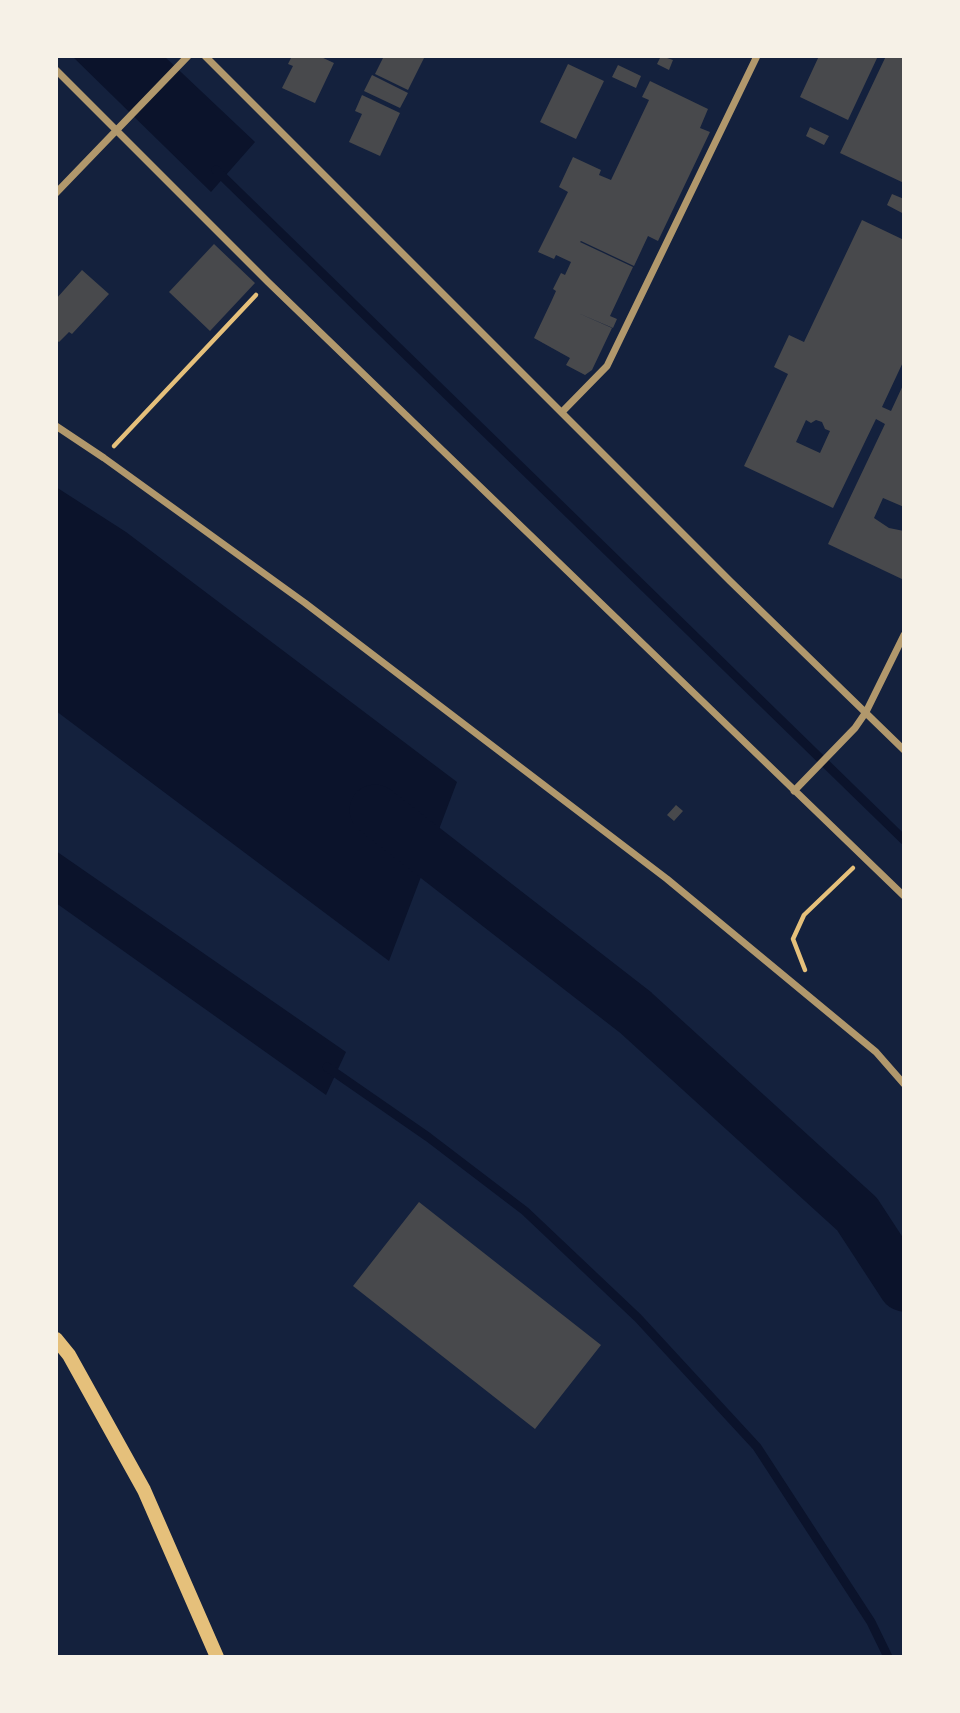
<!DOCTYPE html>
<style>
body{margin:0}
#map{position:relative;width:960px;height:1713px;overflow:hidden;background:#14213d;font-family:"Alegreya Sans",sans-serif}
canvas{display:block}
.frame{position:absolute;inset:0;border:58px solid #f6f1e7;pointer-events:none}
</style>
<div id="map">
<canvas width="960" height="1713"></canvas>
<div class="frame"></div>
</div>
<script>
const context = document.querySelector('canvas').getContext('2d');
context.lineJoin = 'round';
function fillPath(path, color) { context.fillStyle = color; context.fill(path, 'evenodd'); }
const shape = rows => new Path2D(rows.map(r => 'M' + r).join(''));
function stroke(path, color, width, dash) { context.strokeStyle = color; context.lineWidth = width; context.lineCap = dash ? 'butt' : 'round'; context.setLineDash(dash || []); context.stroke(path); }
const water = shape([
 [72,56,164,56,255,142,211,192],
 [56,487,126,532,457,782,389,961,56,711],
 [56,851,346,1052,326,1095,56,903]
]);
const stream = shape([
 [216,170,904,840],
 [327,1067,428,1137,525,1211,638,1318,757,1447,871,1622,888,1657]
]);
const river = shape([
 [375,810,635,1012,857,1214,904,1286]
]);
const building = shape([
 [292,56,319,56,334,63,315,103,282,88,293,66,288,64],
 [384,56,425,56,408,90,375,74],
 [661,56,673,60,669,70,657,64],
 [819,56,878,56,848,120,800,97],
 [886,56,904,56,904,183,840,153],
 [568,64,604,81,576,139,540,122],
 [618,65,641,76,636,88,612,77],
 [372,75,408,93,400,108,364,91],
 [650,81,708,109,700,128,710,132,658,241,648,236,634,266,581,241,580,242,633,267,610,316,617,319,613,328,578,313,612,328,592,370,585,375,566,365,570,358,534,338,552,300,556,291,553,289,561,273,565,275,571,262,556,255,554,259,538,252,568,192,559,187,573,157,601,170,599,175,611,180,649,100,642,97],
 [362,95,400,113,380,156,349,142,362,114,355,111],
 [810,127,829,136,824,145,806,136],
 [892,194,904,199,904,214,887,205],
 [862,220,904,240,904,360,882,407,891,411,904,383,904,507,883,498,874,518,889,528,904,531,904,580,828,544,885,424,876,419,833,508,744,466,788,374,774,367,789,335,804,342],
 [806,420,811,423,816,420,822,422,825,429,830,431,820,453,796,442],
 [214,244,255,283,210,331,169,292],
 [82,270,109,294,72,334,69,332,59,342,56,340,56,299],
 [676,805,683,811,674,821,667,815],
 [419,1202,601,1345,535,1429,353,1286]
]);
const path = shape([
 [114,446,256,295],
 [805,970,793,939,804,915,853,868]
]);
const minor = shape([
 [205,56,730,581,904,750],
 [56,70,268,282,904,896],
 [56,193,188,56],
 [562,412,607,366,757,56],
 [56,426,104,458,305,603,667,879,876,1052,904,1084],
 [794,791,855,728,866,712,904,635]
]);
const secondary = shape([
 [56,1339,69,1355,144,1490,217,1657]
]);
fillPath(water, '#0b132b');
stroke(stream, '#0b132b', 9);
stroke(river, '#0b132b', 51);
fillPath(building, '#48494c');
stroke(path, '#e5c07b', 4.5);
stroke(minor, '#b1986c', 7);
stroke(secondary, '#e5c07b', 14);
</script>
